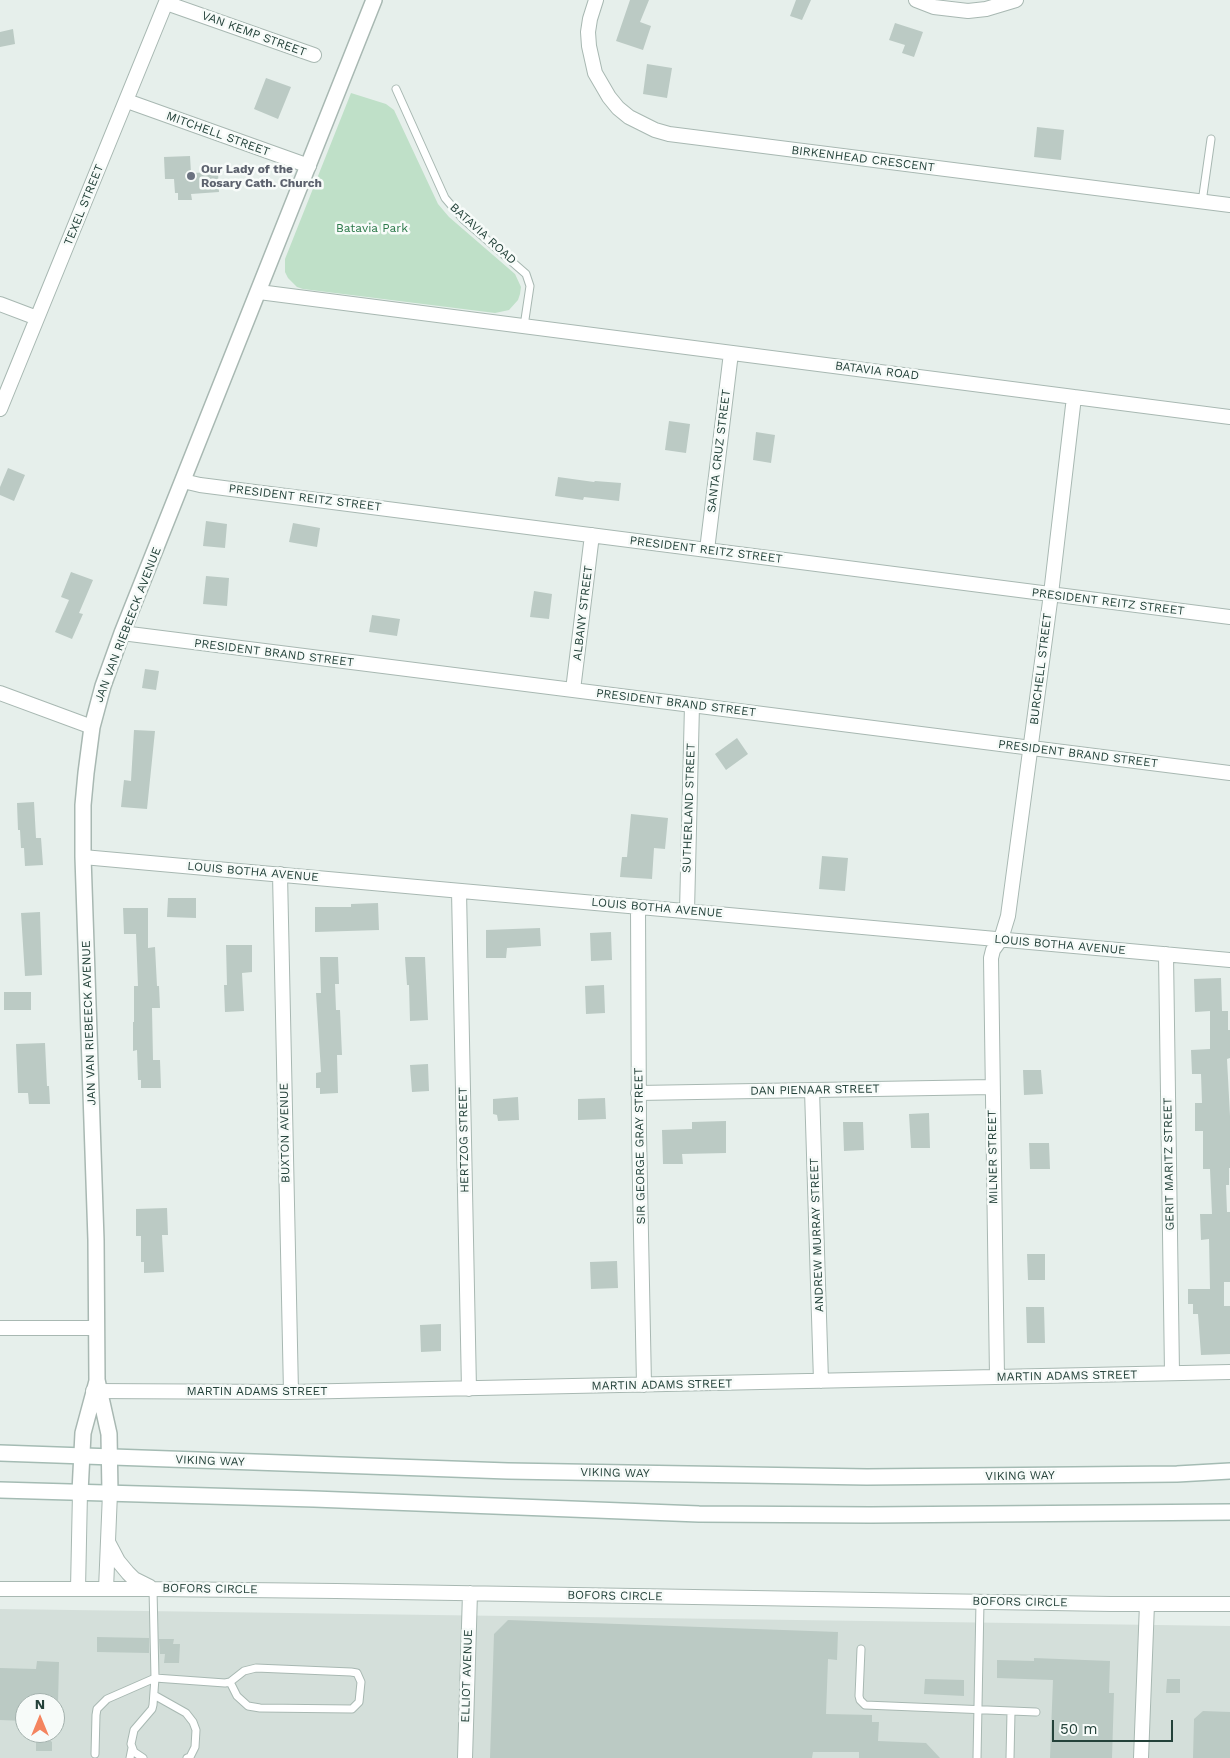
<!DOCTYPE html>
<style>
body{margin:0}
#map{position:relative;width:1230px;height:1758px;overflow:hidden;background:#e6efeb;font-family:"Work Sans",sans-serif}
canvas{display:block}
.north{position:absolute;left:15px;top:1693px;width:50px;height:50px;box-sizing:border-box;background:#f7fbf9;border:1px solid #a3b1ad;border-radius:50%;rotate:0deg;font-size:14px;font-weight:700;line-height:20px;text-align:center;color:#24423a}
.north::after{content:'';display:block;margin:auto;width:18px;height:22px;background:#f4845f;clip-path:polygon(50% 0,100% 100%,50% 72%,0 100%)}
.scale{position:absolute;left:1052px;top:1720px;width:121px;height:22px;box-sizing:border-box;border:2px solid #24423a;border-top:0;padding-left:6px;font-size:15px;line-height:18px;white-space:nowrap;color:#24423a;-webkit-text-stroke:4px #f7fbf9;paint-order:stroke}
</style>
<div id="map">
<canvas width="1230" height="1758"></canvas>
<div class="north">N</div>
<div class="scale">50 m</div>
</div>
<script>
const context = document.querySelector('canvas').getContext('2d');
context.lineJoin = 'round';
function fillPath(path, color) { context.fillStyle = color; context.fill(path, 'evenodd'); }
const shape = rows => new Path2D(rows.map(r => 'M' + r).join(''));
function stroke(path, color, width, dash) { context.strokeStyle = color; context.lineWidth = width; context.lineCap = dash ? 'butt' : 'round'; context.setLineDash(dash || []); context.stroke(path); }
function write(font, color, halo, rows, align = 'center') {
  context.font = font + ' "Work Sans",sans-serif'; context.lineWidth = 5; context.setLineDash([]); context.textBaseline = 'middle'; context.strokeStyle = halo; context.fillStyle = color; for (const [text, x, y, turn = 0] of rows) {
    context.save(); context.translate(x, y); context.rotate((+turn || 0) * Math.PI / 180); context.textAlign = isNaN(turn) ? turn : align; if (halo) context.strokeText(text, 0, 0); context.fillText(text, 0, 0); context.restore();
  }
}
const built = shape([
 [0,1609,1230,1626,1230,1758,0,1758],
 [25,1703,55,1703,55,1733,25,1733]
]);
const green = shape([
 [351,93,386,104,394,110,438,204,449,217,515,274,521,287,520,294,518,300,509,310,495,313,303,289,297,287,288,278,285,272,285,259]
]);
const building = shape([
 [630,0,649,0,640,22,651,26,643,50,616,41],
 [796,0,811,0,802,20,790,16],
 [895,23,923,32,914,57,902,53,905,45,889,40],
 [13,29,15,44,0,47,0,32],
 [647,64,672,68,667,98,643,94],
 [266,78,291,87,278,119,254,109],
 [1037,127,1064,130,1061,160,1034,157],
 [190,156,191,173,218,172,219,192,191,194,192,200,178,200,178,193,175,193,174,179,165,179,164,157],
 [669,421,690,424,686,453,665,450],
 [756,432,775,435,771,463,753,460],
 [8,468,25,475,14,501,0,495,0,487],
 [558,477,594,482,595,481,621,483,619,501,584,497,583,500,555,496],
 [206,521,227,524,225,548,203,546],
 [293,523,320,528,317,547,289,542],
 [71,572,93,580,79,613,83,614,72,639,55,632,69,600,61,597],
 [206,576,229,578,227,606,203,604],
 [534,591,552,594,549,619,530,617],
 [372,615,400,619,397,636,369,632],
 [145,669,159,671,156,690,142,688],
 [134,730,155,731,147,809,121,807,124,780,131,781],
 [737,738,748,754,726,770,715,754],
 [34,802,36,838,41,838,43,865,25,866,24,848,21,848,20,830,18,830,17,803],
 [631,814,668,818,665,849,654,848,652,879,620,877,622,857,627,857],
 [822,856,848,858,845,891,819,889],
 [168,898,196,898,196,918,167,917],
 [378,903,379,930,315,932,315,907,351,907,351,904],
 [123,908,148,908,148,948,155,947,157,986,159,986,160,1008,152,1008,153,1060,160,1060,161,1088,141,1088,141,1080,138,1080,137,1050,133,1051,133,1022,134,1022,134,986,138,986,136,934,124,934],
 [40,912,42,975,25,976,21,913],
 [540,928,541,946,507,948,506,958,486,958,486,930],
 [611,932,612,960,591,961,590,933],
 [226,945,252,945,252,972,242,973,244,1011,225,1012,224,985,227,985],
 [320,957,338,957,339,984,335,984,336,1010,340,1010,342,1055,337,1055,338,1093,320,1094,320,1088,316,1088,316,1073,321,1072,316,993,321,993],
 [405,957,425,957,428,1020,410,1021,409,985,407,985],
 [1221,978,1222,1011,1218,1011,1228,1011,1228,1030,1230,1030,1230,1058,1227,1059,1230,1116,1230,1168,1229,1168,1229,1185,1226,1185,1227,1212,1230,1212,1230,1282,1224,1282,1224,1306,1230,1306,1230,1354,1201,1355,1198,1314,1193,1314,1193,1304,1188,1304,1188,1289,1210,1289,1209,1239,1201,1240,1200,1214,1212,1214,1210,1169,1203,1169,1203,1131,1195,1131,1195,1103,1202,1103,1201,1074,1192,1074,1191,1050,1210,1049,1210,1011,1195,1012,1194,979],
 [604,985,605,1013,586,1014,585,986],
 [4,992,31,992,31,1010,4,1010],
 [45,1043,47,1086,49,1086,50,1104,29,1104,28,1093,18,1093,16,1044],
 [428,1064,429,1091,412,1092,410,1065],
 [1023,1070,1041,1070,1043,1094,1024,1095],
 [518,1097,519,1120,498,1121,497,1115,493,1114,493,1099],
 [605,1098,606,1119,578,1120,578,1099],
 [929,1113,930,1148,911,1148,909,1114],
 [726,1121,726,1153,682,1154,683,1164,663,1164,662,1130,692,1129,692,1122],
 [843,1122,863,1122,864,1150,844,1151],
 [1029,1143,1049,1143,1050,1169,1030,1169],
 [167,1208,168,1235,162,1235,164,1272,144,1273,144,1262,141,1262,141,1236,136,1236,136,1209],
 [1027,1254,1045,1254,1045,1280,1028,1280],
 [617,1261,618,1288,591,1289,590,1262],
 [1026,1307,1044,1307,1045,1343,1027,1343],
 [441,1324,441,1351,421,1352,420,1325],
 [508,1620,838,1632,837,1660,828,1659,826,1714,872,1715,872,1722,879,1722,878,1741,926,1743,940,1758,859,1758,859,1752,813,1752,812,1758,490,1758,494,1634],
 [97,1637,149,1638,149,1653,97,1652],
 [159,1639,174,1639,173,1644,180,1644,179,1663,164,1663,165,1654,160,1654],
 [1034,1658,1110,1661,1109,1693,1114,1693,1112,1758,1050,1758,1053,1680,997,1678,997,1660,1034,1661],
 [37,1661,59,1662,58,1703,25,1703,25,1721,0,1720,0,1668,36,1669],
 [925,1679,964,1680,964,1696,924,1694],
 [1167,1679,1180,1679,1180,1693,1166,1693],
 [1203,1711,1230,1712,1230,1758,1193,1758,1194,1719],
 [36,1733,41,1733,52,1742,52,1751,36,1751]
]);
const service = shape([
 [396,89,445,198,463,219,526,274,530,286,524,326],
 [1202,202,1211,139],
 [861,1649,859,1696,860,1700,865,1705,1036,1712],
 [154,1695,186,1713,193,1722,196,1730,195,1747,190,1757,187,1758],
 [95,1754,96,1715,97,1709,107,1699,155,1678,225,1683,230,1682,244,1671,256,1668,351,1672,357,1673,361,1682,359,1702,352,1709,260,1708,248,1706,237,1696,230,1682],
 [130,1758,132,1748],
 [143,1758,134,1752,131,1744,134,1730,152,1709,153,1705,155,1678,153,1589],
 [977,1758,980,1602],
 [1010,1758,1011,1712]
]);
const minor = shape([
 [596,0,590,19,588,32,589,46,595,73,609,97,618,108,629,117,655,130,669,134,1230,205],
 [916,0,934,7,968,11,986,9,1016,0],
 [166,3,314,55],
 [127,101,309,166],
 [259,292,1230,417],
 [0,304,37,318],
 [0,409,167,0],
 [183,481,200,485,1230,617],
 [707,550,731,353],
 [122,633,1230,773],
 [573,690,592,535],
 [0,693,92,727],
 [83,857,1230,960],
 [280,874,291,1392],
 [459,891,469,1389],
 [638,907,639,1134,644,1385],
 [687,911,692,705],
 [1166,954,1172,1373],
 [812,1090,821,1381],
 [638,1093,992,1087],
 [0,1328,97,1328],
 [997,1377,991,958,993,950,1001,939,1008,916,1051,594,1074,397],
 [93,1391,291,1392,1230,1372],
 [108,1542,118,1561,128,1573,134,1579,150,1587],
 [0,1589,153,1589,336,1591,1111,1604,1230,1604],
 [78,1589,80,1492],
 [106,1589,110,1493],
 [465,1758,470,1593],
 [1141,1758,1147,1604]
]);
const tertiary = shape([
 [80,1492,83,1433,97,1381],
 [110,1493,109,1434,97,1380,96,1240,83,857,83,805,86,773,92,727,103,686,122,633,374,0]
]);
const secondary = shape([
 [0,1453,508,1471,867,1477,1177,1474,1230,1471],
 [0,1490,314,1499,699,1514,871,1515,1230,1512]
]);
const markers = [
 [191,176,5,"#6b7280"]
];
const streetNames = [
 ["VAN KEMP STREET",254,34,20],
 ["MITCHELL STREET",218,134,20],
 ["BIRKENHEAD CRESCENT",863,159,7],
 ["TEXEL STREET",84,205,-68],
 ["BATAVIA ROAD",483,234,42],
 ["BATAVIA ROAD",877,371,7],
 ["SANTA CRUZ STREET",719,451,-83],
 ["PRESIDENT REITZ STREET",305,498,7],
 ["PRESIDENT REITZ STREET",706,550,7],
 ["PRESIDENT REITZ STREET",1108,602,7],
 ["ALBANY STREET",583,613,-83],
 ["JAN VAN RIEBEECK AVENUE",128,625,-69],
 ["PRESIDENT BRAND STREET",274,653,7],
 ["BURCHELL STREET",1041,669,-83],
 ["PRESIDENT BRAND STREET",676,703,7],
 ["PRESIDENT BRAND STREET",1078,754,7],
 ["SUTHERLAND STREET",689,808,-88],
 ["LOUIS BOTHA AVENUE",253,872,5],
 ["LOUIS BOTHA AVENUE",657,908,5],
 ["LOUIS BOTHA AVENUE",1060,945,5],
 ["JAN VAN RIEBEECK AVENUE",89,1023,-92],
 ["DAN PIENAAR STREET",815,1090,-1],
 ["BUXTON AVENUE",285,1133,-91],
 ["HERTZOG STREET",464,1140,-91],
 ["SIR GEORGE GRAY STREET",640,1146,-91],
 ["MILNER STREET",993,1157,-91],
 ["GERIT MARITZ STREET",1169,1164,-91],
 ["ANDREW MURRAY STREET",817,1235,-92],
 ["MARTIN ADAMS STREET",1067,1376,-1],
 ["MARTIN ADAMS STREET",662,1385,-1],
 ["MARTIN ADAMS STREET",257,1391],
 ["VIKING WAY",210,1461,2],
 ["VIKING WAY",615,1473,1],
 ["VIKING WAY",1020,1476,-1],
 ["BOFORS CIRCLE",210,1589,1],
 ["BOFORS CIRCLE",615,1596,1],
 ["BOFORS CIRCLE",1020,1602,1],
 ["ELLIOT AVENUE",467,1676,-88]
];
const worshipNames = [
 ["Our Lady of the",201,169],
 ["Rosary Cath. Church",201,183]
];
const parkNames = [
 ["Batavia Park",372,228]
];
fillPath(built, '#d4dfda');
fillPath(green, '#bfe0c8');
fillPath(building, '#bbcac4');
stroke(service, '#a8b8b2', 9);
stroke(minor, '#a8b8b2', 16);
stroke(tertiary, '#a8b8b2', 18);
stroke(secondary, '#a4bbb3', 18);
stroke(service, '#fff', 7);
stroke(minor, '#fff', 14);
stroke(tertiary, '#fff', 15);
stroke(secondary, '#fff', 15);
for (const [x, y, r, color] of markers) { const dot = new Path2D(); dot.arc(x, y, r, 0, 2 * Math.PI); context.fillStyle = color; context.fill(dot); stroke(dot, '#f7fbf9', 2); }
write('12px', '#24423a', '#f7fbf9', streetNames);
write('bold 12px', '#5b616d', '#f7fbf9', worshipNames, 'left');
write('12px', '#2d7a4b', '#f7fbf9', parkNames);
</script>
